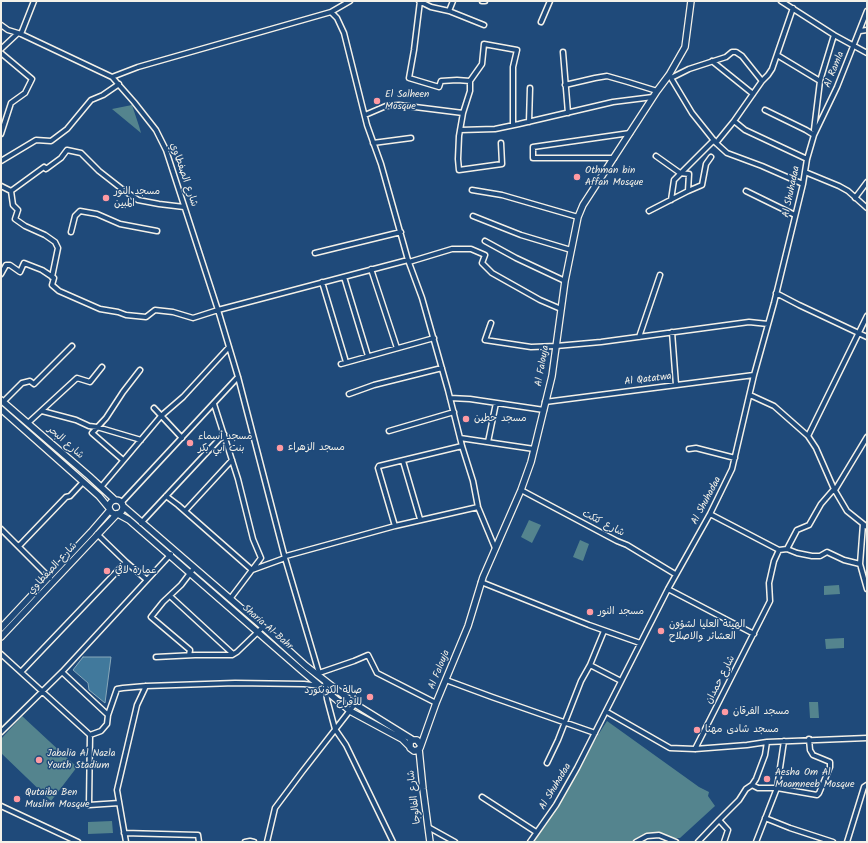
<!DOCTYPE html>
<meta charset="utf-8">
<style>
body{margin:0}
#map{position:relative;width:868px;height:843px;overflow:hidden;background:#1f4a7a;font-family:Kalam,sans-serif}
canvas{display:block}
.frame{position:absolute;inset:0;border:2px solid #f4f1e8;pointer-events:none}
</style>
<div id="map">
<canvas width="868" height="843"></canvas>
<div class="frame"></div>
</div>
<script>
const context = document.querySelector('canvas').getContext('2d');
context.lineJoin = 'round';
function fillPath(path, color) { context.fillStyle = color; context.fill(path, 'evenodd'); }
const shape = rows => new Path2D(rows.map(r => 'M' + r).join(''));
function stroke(path, color, width, dash) { context.strokeStyle = color; context.lineWidth = width; context.lineCap = dash ? 'butt' : 'round'; context.setLineDash(dash || []); context.stroke(path); }
function write(font, color, halo, rows, align = 'center') {
  context.font = font + ' Kalam,"Playpen Sans Arabic",sans-serif'; context.lineWidth = 3; context.setLineDash([]); context.textBaseline = 'middle'; context.strokeStyle = halo; context.fillStyle = color; for (const [text, x, y, turn = 0] of rows) {
    context.save(); context.translate(x, y); context.rotate((+turn || 0) * Math.PI / 180); context.textAlign = isNaN(turn) ? turn : align; if (halo) context.strokeText(text, 0, 0); context.fillText(text, 0, 0); context.restore();
  }
}
const green = shape([
 [132,105,139,126,141,133,112,109],
 [529,520,541,525,532,543,521,537],
 [580,540,589,544,583,561,573,557],
 [839,585,840,594,824,595,824,586],
 [844,638,844,648,826,649,825,639],
 [809,702,818,702,819,718,810,718],
 [22,716,77,767,51,801,1,753,1,739],
 [607,721,699,787,709,792,708,796,715,806,680,838,671,838,660,833,647,833,632,842,530,842],
 [112,821,113,833,88,834,88,822]
]);
const water = shape([
 [83,657,111,657,105,703,89,690,88,683,73,670,83,657]
]);
const minor = shape([
 [419,1,431,7,449,11,453,1],
 [420,1,414,50,409,78,439,87,441,81,457,80,470,81],
 [482,1,485,1],
 [781,1,834,35,867,53],
 [449,11,484,25],
 [331,12,350,1],
 [541,22,550,1],
 [1,25,8,30,21,34,112,77,134,102,156,130,166,150,218,310,238,377,285,558,319,673,317,674],
 [860,31,867,30],
 [21,34,34,1],
 [1,49,17,34],
 [563,52,568,113],
 [1,53,32,79,25,93,11,103,1,134],
 [777,55,820,81],
 [712,61,753,94],
 [669,75,671,78,689,69,726,57,732,52,736,52,742,56,762,81,768,75,772,69,793,8],
 [112,77,138,67,331,12,337,18,344,33,367,125,381,164,408,260,422,298,448,390,462,446,473,481,478,507,495,548],
 [671,78,692,113,716,143,734,121],
 [762,81,734,121,745,130,807,159],
 [565,85,595,78,607,76,628,82,657,91],
 [765,110,806,130,814,135],
 [365,115,386,106,399,105,463,113],
 [529,122,530,88],
 [460,130,495,129,519,124,613,102,653,97],
 [814,130,820,81,834,35],
 [373,143,411,138],
 [501,143,502,164,459,170,458,159,459,136,463,113,470,91,470,81,482,64,484,44,517,50,513,67,513,125],
 [716,143,727,153,762,166,803,184],
 [656,156,680,173,689,174,688,191,702,185,706,164,711,157],
 [614,158,533,158,533,147,630,133],
 [1,161,36,140,51,141,67,129,91,100,103,95,119,84],
 [805,172,839,186,848,191,867,208],
 [1,186,11,191,44,167,46,169,61,158,67,150,81,153,99,171,122,189,138,200,159,204,184,207],
 [472,190,502,195,578,217],
 [11,191,13,205,18,210,15,219,25,226,45,235,55,242,58,248,52,277],
 [746,191,795,215],
 [855,198,867,182],
 [671,200,674,180,714,140],
 [649,211,688,191],
 [473,216,521,235,571,250],
 [71,232,75,216,80,211,97,214,120,224,157,231],
 [485,241,516,258,565,281],
 [315,253,401,232],
 [409,262,452,249,471,249,485,255,482,263,492,273,540,300,561,309],
 [371,269,397,348],
 [1,274,6,265,10,265,20,272,24,263,42,270,54,278,52,285,59,291,100,309,118,312,126,315,146,317,155,310,173,312,193,318,218,310,408,260],
 [344,277,368,356],
 [322,282,346,362],
 [776,293,799,305,867,337],
 [491,323,485,340,531,347,556,346,601,342,749,322,768,324],
 [672,332,676,385],
 [639,337,660,275],
 [341,364,434,338],
 [349,394,374,385,442,368],
 [750,395,774,406,808,436,816,448,834,489,847,511,867,527],
 [450,398,470,399,544,410],
 [3,402,22,383,30,381,34,384,72,346],
 [545,402,754,375],
 [214,404,238,479,253,539,261,558,230,599],
 [154,408,182,438],
 [42,411,76,420,89,426,97,427,141,440],
 [28,423,77,378,90,382,102,367],
 [389,431,454,412],
 [808,436,867,316],
 [460,438,534,449],
 [488,442,496,403],
 [689,449,696,448,735,458],
 [123,460,92,433,106,418,123,392,140,370],
 [403,461,420,519],
 [101,487,161,416,183,397,229,347],
 [521,490,617,541,627,545,675,574],
 [835,490,867,437],
 [166,496,178,505,252,570],
 [121,503,238,377],
 [185,511,232,460],
 [710,514,779,550,787,549,797,553,812,556,820,556,827,552,844,560,860,564],
 [141,523,224,434],
 [863,524,860,564,867,589],
 [395,526,378,468,379,466,462,446],
 [1,529,50,578],
 [97,534,126,562],
 [19,546,66,497,70,496,83,482],
 [787,549,797,530,809,525,821,504,834,489],
 [286,556,395,526,478,507],
 [252,570,285,558],
 [481,582,589,625,640,643],
 [668,589,754,634],
 [170,596,233,654],
 [1,654,90,735,101,731,107,724,108,715,117,689,123,688,146,686,235,683,304,684,320,686],
 [189,655,190,650,151,617,163,602,181,585,194,568],
 [156,657,195,655,232,655,237,652,263,627],
 [590,665,604,631],
 [21,672,126,562,147,580],
 [62,672,108,715],
 [319,673,354,661,368,655,377,673,436,703],
 [446,680,492,697,595,733],
 [325,681,327,699,335,729,346,745,393,842],
 [607,712,670,748,695,749,747,745,767,742,867,738],
 [1,732,62,672,171,554],
 [90,735,89,805,119,803],
 [695,749,770,601,769,583,774,561,779,550],
 [547,763,558,740,581,681,590,665,621,681],
 [752,785,758,788,777,788,817,795,819,793,830,767,830,762,813,755,810,750,809,739],
 [482,797,536,832],
 [1,806,78,842],
 [765,818,790,828,833,842],
 [428,827,455,842],
 [124,833,198,835,199,842],
 [126,842,117,790,137,705,146,686],
 [245,842,250,841,254,842],
 [267,842,275,808,302,772,355,704],
 [530,842,556,805,577,768,668,589,710,514,732,469,754,375,774,303,803,184,807,159,814,135,837,87,867,11],
 [636,842,647,836,659,835,676,842],
 [698,842,719,820],
 [724,842,728,830,719,820,739,800,746,789,752,785,756,779,765,755,767,742],
 [756,842,777,788,784,741],
 [847,842,864,787,867,785]
]);
const secondary = shape([
 [1,400,89,476,115,500],
 [1,409,99,496,109,508],
 '109 507a7 7 0 1 1 14 0a7 7 0 1 1-14 0Z',
 [123,506,263,627,306,666,355,704,413,740],
 [118,514,129,520,301,670,350,711,402,739,409,746],
 [1,628,91,532,110,510],
 [1,637,117,514],
 [420,744,417,740,413,740,410,742,410,748,414,751,418,750,420,748,436,703,468,626,483,577,521,490,531,462,552,376,565,281,578,217,583,205,657,91,669,75,685,47,691,1],
 [419,749,423,789,430,842]
]);
const markers = [
 [377,101,4,"#ff9aa2"],
 [577,177,4,"#ff9aa2"],
 [106,198,4,"#ff9aa2"],
 [466,419,4,"#ff9aa2"],
 [190,443,4,"#ff9aa2"],
 [280,448,4,"#ff9aa2"],
 [107,571,4,"#ff9aa2"],
 [590,612,4,"#ff9aa2"],
 [661,631,4,"#ff9aa2"],
 [370,697,4,"#ff9aa2"],
 [725,712,4,"#ff9aa2"],
 [697,730,4,"#ff9aa2"],
 [39,760,4,"#ff9aa2"],
 [767,779,4,"#ff9aa2"],
 [17,799,4,"#ff9aa2"]
];
const streetNames = [
 ["Al Ramla",835,70,-68],
 ["شارع الصفطاوي",183,175,71],
 ["Al Shuhadaa",792,192,-78],
 ["Al Falouja",543,366,-80],
 ["Al Qatatwa",648,380,-7],
 ["شارع البحر",65,443,41],
 ["Al Shuhadaa",707,501,-62],
 ["شارع كتكت",603,524,27],
 ["شارع الصفطاوي",53,569,-47],
 ["Sharia Al-Bahr",267,628,41],
 ["Al Falouja",440,670,-68],
 ["شارع حمدان",721,680,-63],
 ["Al Shuhadaa",556,787,-59],
 ["شارع الفالوجا",415,797,-97]
];
const poiNames = [
 ["El Salheen",385,95],
 ["Mosque",385,107],
 ["Othman bin",585,171],
 ["Affan Mosque",585,183],
 ["مسجد النور",114,192],
 ["المبين",114,204],
 ["مسجد حطين",474,419],
 ["مسجد أسماء",198,437],
 ["بنت أبي بكر",198,449],
 ["مسجد الزهراء",288,448],
 ["عمارة لافي",115,571],
 ["مسجد النور",598,612],
 ["الهيئة العليا لشؤون",669,625],
 ["العشائر والاصلاح",669,637],
 ["صالة الكونكورد",362,691,"right"],
 ["للأفراح",362,703,"right"],
 ["مسجد الفرقان",733,712],
 ["مسجد شادى مهنا",705,730],
 ["Jabalia Al Nazla",47,754],
 ["Youth Stadium",47,766],
 ["Aesha Om Al",775,773],
 ["Moamneeb Mosque",775,785],
 ["Qutaiba Ben",25,793],
 ["Muslim Mosque",25,805]
];
fillPath(green, '#54848e');
fillPath(water, '#41799c');
stroke(water, '#89a9ba', 1);
stroke(minor, '#f4f1e8', 7);
stroke(secondary, '#f4f1e8', 8);
stroke(minor, '#1f4a7a', 4);
stroke(secondary, '#1f4a7a', 5.5);
for (const [x, y, r, color] of markers) { const dot = new Path2D(); dot.arc(x, y, r, 0, 2 * Math.PI); context.fillStyle = color; context.fill(dot); stroke(dot, '#1f4a7a', 1.5); }
write('10px', '#f4f1e8', '#1f4a7a', streetNames);
write('10px', '#f4f1e8', '#1f4a7a', poiNames, 'left');
</script>
